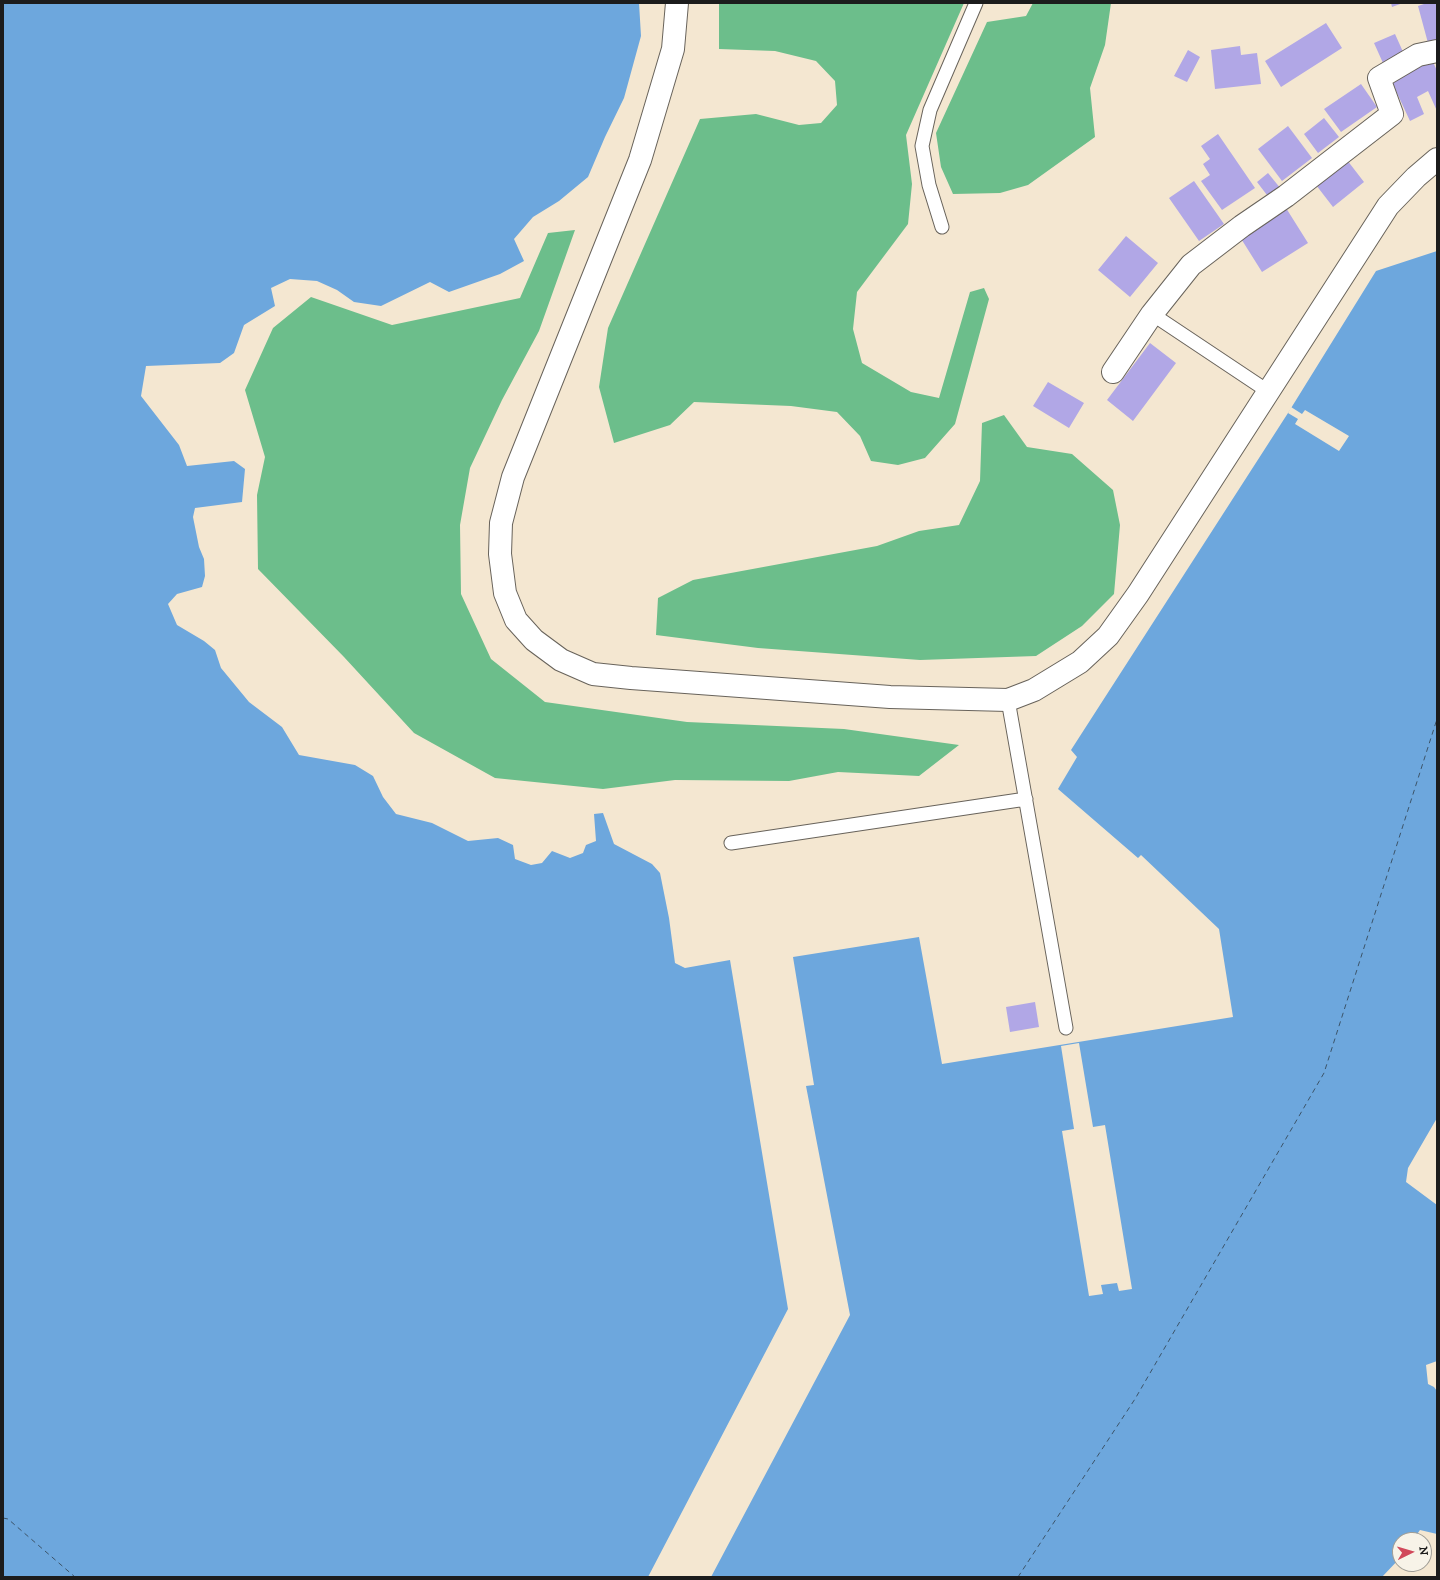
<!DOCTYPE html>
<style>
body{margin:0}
#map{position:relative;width:1440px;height:1580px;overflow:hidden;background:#f4e7d1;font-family:"IM FELL DW Pica",serif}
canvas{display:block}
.frame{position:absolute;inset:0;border:4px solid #1c1c1c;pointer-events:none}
.north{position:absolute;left:1392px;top:1532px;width:40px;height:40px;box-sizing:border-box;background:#f7f3e8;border:1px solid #9f9d96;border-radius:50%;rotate:85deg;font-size:11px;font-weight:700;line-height:16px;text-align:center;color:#1c1c1c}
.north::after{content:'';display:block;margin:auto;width:14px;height:18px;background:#d1495b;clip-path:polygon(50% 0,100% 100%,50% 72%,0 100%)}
</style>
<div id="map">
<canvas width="1440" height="1580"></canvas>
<div class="frame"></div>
<div class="north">N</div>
</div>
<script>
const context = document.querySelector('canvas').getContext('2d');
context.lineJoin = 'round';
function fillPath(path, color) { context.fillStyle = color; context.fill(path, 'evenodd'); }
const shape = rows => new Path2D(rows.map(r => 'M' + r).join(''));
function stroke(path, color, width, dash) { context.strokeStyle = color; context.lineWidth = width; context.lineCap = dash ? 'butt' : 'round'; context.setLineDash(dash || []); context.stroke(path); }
const forest = shape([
 [719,3,964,3,906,135,912,184,908,224,857,292,853,329,862,363,911,392,939,398,970,292,984,288,989,299,955,424,925,458,898,465,871,461,860,436,837,412,791,406,694,402,670,425,614,443,599,387,608,328,700,119,756,114,799,125,821,123,837,105,835,81,816,61,775,51,719,49],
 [1033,3,1111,3,1105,45,1090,88,1095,137,1028,185,1000,193,953,194,941,167,936,133,987,22,1026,16],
 [575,230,539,331,502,400,470,468,460,525,461,594,491,659,545,702,687,722,844,729,959,745,919,776,838,772,789,781,675,780,603,789,495,778,414,733,344,657,258,569,257,495,265,457,245,390,273,328,311,297,392,325,520,298,548,233],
 [1004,415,1027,447,1072,454,1113,490,1120,525,1114,594,1082,626,1036,656,920,660,758,648,656,635,658,598,693,580,877,546,919,531,959,525,980,481,982,423]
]);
const water = shape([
 [3,3,639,3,641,36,624,98,605,137,588,177,559,201,533,217,514,239,524,261,500,274,449,292,430,282,381,306,354,302,337,290,317,281,290,279,271,288,275,306,244,325,234,353,220,363,146,366,141,396,179,445,187,466,234,461,245,469,242,502,195,508,193,517,199,547,204,559,205,576,202,587,177,594,168,604,177,625,204,641,215,650,221,668,249,702,282,727,299,755,355,765,373,776,383,797,396,814,432,823,468,841,498,838,513,845,515,859,531,865,542,863,552,851,570,858,583,853,586,845,596,841,594,814,603,813,614,844,652,864,660,873,669,918,675,963,685,968,730,960,788,1309,648,1577,3,1577],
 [1437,251,1437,1118,1408,1168,1406,1182,1437,1205,1437,1361,1426,1365,1428,1384,1434,1387,1437,1391,1437,1534,1420,1530,1413,1540,1400,1540,1400,1558,1382,1577,711,1577,850,1315,806,1086,814,1085,793,957,919,937,942,1064,1233,1017,1219,929,1141,855,1138,858,1058,789,1077,757,1071,750,1288,413,1376,271]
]);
const pier = shape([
 [1291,407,1302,414,1305,410,1349,436,1339,451,1295,424,1298,419,1288,413],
 [1079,1043,1093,1127,1105,1125,1132,1289,1119,1291,1117,1283,1101,1285,1103,1294,1089,1296,1062,1131,1074,1129,1061,1046]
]);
const ferry = shape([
 [3,1518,8,1519,75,1577],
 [1018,1577,1135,1399,1324,1073,1437,719]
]);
const building = shape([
 [1391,3,1403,3,1392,7],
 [1427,3,1437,3,1437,40,1428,43,1418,6],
 [1326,23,1342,48,1281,87,1265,61],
 [1395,34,1404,54,1383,63,1374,43],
 [1240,46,1241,55,1257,53,1261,84,1215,89,1211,50],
 [1188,50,1200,57,1187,82,1174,76],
 [1431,57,1437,71,1437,111,1428,91,1417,97,1424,114,1410,121,1389,76],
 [1361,84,1377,107,1341,132,1324,109],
 [1324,118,1339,137,1318,153,1304,134],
 [1288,126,1312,158,1282,181,1258,149],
 [1218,134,1255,188,1222,210,1201,181,1210,175,1203,164,1210,159,1201,146],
 [1347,160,1364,182,1333,207,1316,185],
 [1268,173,1281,189,1270,199,1257,182],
 [1194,181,1224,224,1199,241,1169,198],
 [1286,208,1308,243,1262,272,1240,237],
 [1126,236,1158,263,1130,297,1098,270],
 [1150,343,1176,363,1133,421,1107,400],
 [1048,382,1084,403,1069,428,1033,406],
 [1035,1002,1039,1027,1010,1032,1006,1007]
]);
const lane = shape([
 [942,227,929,185,922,146,930,110,976,3],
 [1152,314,1269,392],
 [1008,700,1066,1028],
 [731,843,1026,799]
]);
const street = shape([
 [677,3,673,49,640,160,513,477,501,523,500,554,505,593,516,620,534,640,561,660,593,674,631,678,890,697,1008,700,1034,690,1080,662,1108,636,1138,594,1388,206,1416,177,1437,159],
 [1113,372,1152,314,1191,265,1242,226,1286,196,1392,114,1379,78,1418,55,1437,51]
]);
fillPath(forest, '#6cbe8b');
fillPath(water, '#6da7dd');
fillPath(pier, '#f4e7d1');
stroke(ferry, '#3c5469', 1, [5, 4]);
fillPath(building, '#b1a7e6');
stroke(lane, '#68635b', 15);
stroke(street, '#68635b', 24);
stroke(lane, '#fff', 13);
stroke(street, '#fff', 22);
</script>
